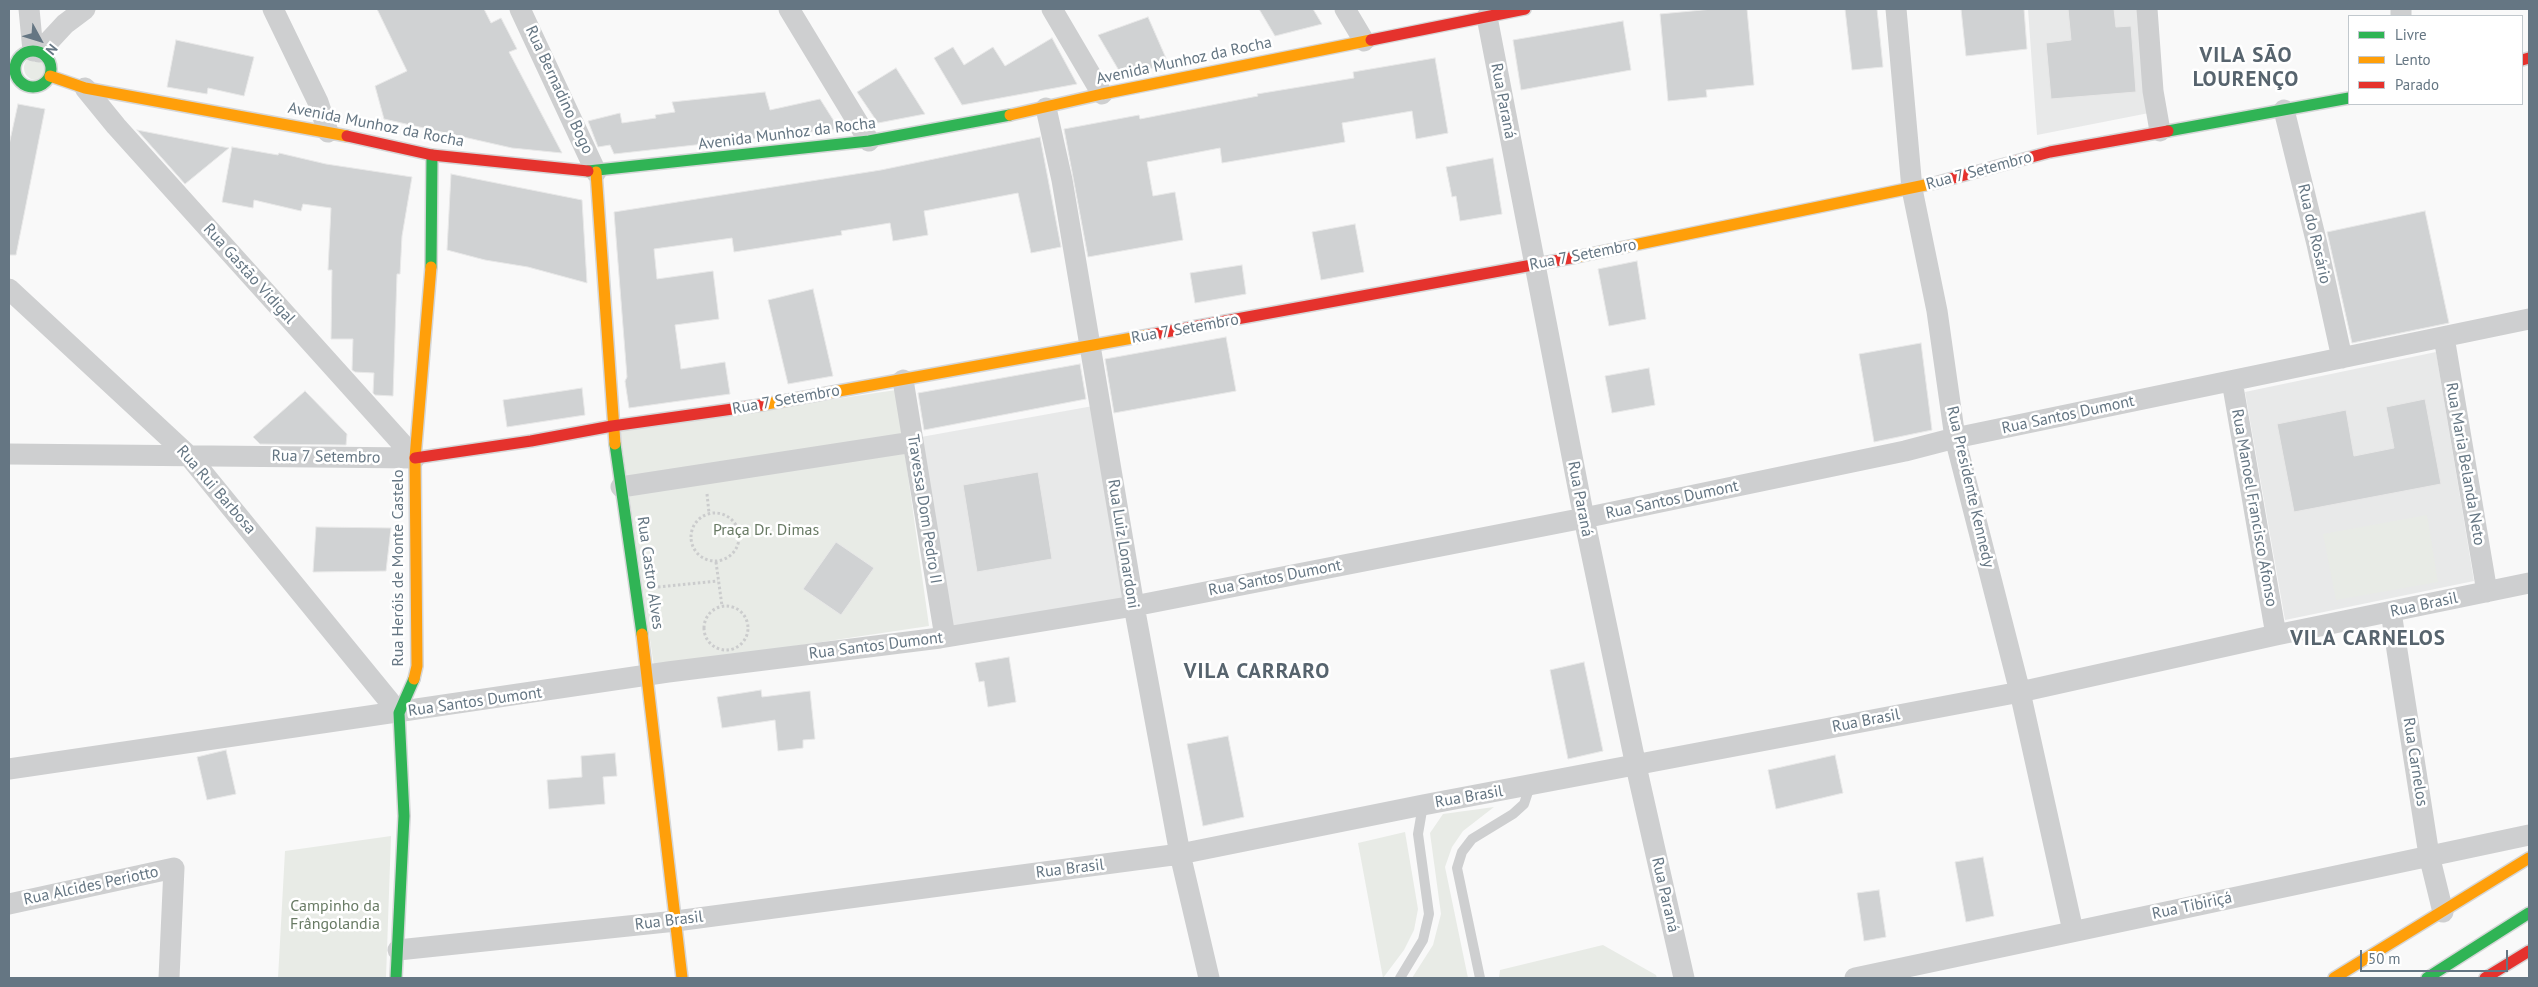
<!DOCTYPE html>
<meta charset="utf-8">
<style>
body{margin:0}
#map{position:relative;width:2538px;height:987px;overflow:hidden;background:#f9f9f9;font-family:"PT Sans",sans-serif}
canvas{display:block}
.frame{position:absolute;inset:0;border:10px solid #657683;pointer-events:none}
.legend{position:absolute;left:2348px;top:15px;width:175px;height:90px;box-sizing:border-box;background:#fff;border:1px solid #c1c8cd;margin:0;padding:6px 9px;list-style:none;font-size:15px;color:#657683}
.legend li{display:flex;align-items:center;gap:10px;height:25px}
.legend b{width:25px;border:1px solid #c1c8cd}
.north{position:absolute;left:15px;top:15px;width:50px;height:50px;-webkit-text-stroke:4px #fff;paint-order:stroke;rotate:129deg;font-size:14px;font-weight:700;line-height:20px;text-align:center;color:#657683}
.north::after{content:'';display:block;margin:auto;width:18px;height:22px;background:#657683;clip-path:polygon(50% 0,100% 100%,50% 72%,0 100%)}
.scale{position:absolute;left:2360px;top:950px;width:148px;height:22px;box-sizing:border-box;border:2px solid #657683;border-top:0;padding-left:6px;font-size:15px;line-height:18px;white-space:nowrap;color:#657683;-webkit-text-stroke:4px #fff;paint-order:stroke}
</style>
<div id="map">
<canvas width="2538" height="987"></canvas>
<div class="frame"></div>
<ul class="legend">
<li><b style="height:6px;background:#30b455"></b>Livre</li>
<li><b style="height:6px;background:#ff9f0a"></b>Lento</li>
<li><b style="height:6px;background:#e5322d"></b>Parado</li>
</ul>
<div class="north">N</div>
<div class="scale">50 m</div>
</div>
<script>
const context = document.querySelector('canvas').getContext('2d');
context.lineJoin = 'round';
function fillPath(path, color) { context.fillStyle = color; context.fill(path, 'evenodd'); }
const shape = rows => new Path2D(rows.map(r => 'M' + r).join(''));
function stroke(path, color, width, dash) { context.strokeStyle = color; context.lineWidth = width; context.lineCap = dash ? 'butt' : 'round'; context.setLineDash(dash || []); context.stroke(path); }
function write(font, color, halo, rows, align = 'center') {
  context.font = font + ' "PT Sans",sans-serif'; context.lineWidth = 5; context.setLineDash([]); context.textBaseline = 'middle'; context.strokeStyle = halo; context.fillStyle = color; for (const [text, x, y, turn = 0] of rows) {
    context.save(); context.translate(x, y); context.rotate((+turn || 0) * Math.PI / 180); context.textAlign = isNaN(turn) ? turn : align; if (halo) context.strokeText(text, 0, 0); context.fillText(text, 0, 0); context.restore();
  }
}
const built = shape([
 [2028,9,2142,9,2149,113,2037,135],
 [2436,352,2474,581,2285,620,2245,392],
 [1093,406,1123,602,950,630,921,437]
]);
const green = shape([
 '24 68a12 12 0 1 1 24 0a12 12 0 1 1-24 0Z',
 [896,390,929,626,654,667,620,431],
 [2427,515,2438,582,2336,600,2323,534],
 [1494,807,1463,831,1452,847,1445,867,1468,978,1412,978,1433,945,1441,914,1430,833,1443,814],
 [1405,832,1418,909,1414,930,1404,950,1383,978,1358,843],
 [391,836,386,978,278,978,285,851],
 [1603,945,1656,975,1657,978,1499,978,1500,970]
]);
const building = shape([
 [377,9,484,9,491,23,501,18,517,49,509,52,562,153,512,148,384,119,375,86,407,71,377,9],
 [1259,9,1313,9,1322,24,1275,36,1259,9],
 [1713,9,1747,9,1754,85,1706,90,1707,97,1668,101,1660,14,1713,9],
 [1845,9,1877,9,1883,67,1852,70,1845,9],
 [1961,9,2024,9,2027,49,1966,56,1961,9],
 [2068,9,2114,9,2116,27,2131,26,2136,92,2051,99,2046,43,2071,40,2068,9],
 [1148,17,1169,65,1121,74,1098,35,1148,17],
 [1623,21,1631,70,1521,90,1513,40,1623,21],
 [1052,38,1077,84,962,105,934,58,953,47,964,65,993,47,1005,66,1052,38],
 [176,40,254,57,244,96,208,88,207,94,167,87,176,40],
 [1435,58,1448,133,1416,139,1412,111,1342,123,1345,142,1222,163,1220,148,1147,162,1153,196,1175,192,1183,240,1088,257,1064,129,1139,115,1140,119,1258,96,1257,94,1354,78,1353,72,1435,58],
 [896,68,925,114,878,123,857,92,896,68],
 [765,92,770,110,820,99,839,129,614,154,610,145,598,147,588,121,620,113,622,123,656,118,655,115,675,112,672,102,765,92],
 [18,104,45,109,16,255,9,255,9,145,18,104],
 [137,130,229,148,185,184,137,130],
 [1040,137,1061,247,1031,253,1018,193,924,211,928,235,893,241,890,223,841,231,842,235,734,252,732,238,654,249,657,279,713,271,719,319,675,325,681,369,725,362,730,394,629,408,625,381,627,377,614,212,881,170,1040,137],
 [232,147,278,155,279,153,326,164,412,177,402,236,400,274,397,274,393,396,375,395,373,393,374,373,355,372,352,370,353,339,331,339,332,270,328,270,331,208,303,204,301,211,254,200,253,208,222,202,232,147],
 [1493,158,1502,214,1460,221,1456,196,1452,197,1446,167,1493,158],
 [451,174,582,200,587,283,528,267,485,260,447,250,451,174],
 [2425,211,2449,323,2352,343,2327,232,2425,211],
 [1355,224,1364,272,1321,280,1312,232,1355,224],
 [1637,261,1646,319,1609,326,1598,269,1637,261],
 [1242,265,1246,294,1195,303,1190,273,1242,265],
 [813,289,833,376,788,384,768,300,813,289],
 [1226,337,1236,391,1114,413,1105,359,1226,337],
 [1921,343,1932,430,1874,442,1859,354,1921,343],
 [1080,364,1086,399,924,430,918,393,1080,364],
 [1649,368,1655,405,1612,413,1605,376,1649,368],
 [582,388,585,415,507,427,503,400,582,388],
 [305,391,347,434,346,445,260,444,253,437,305,391],
 [2425,399,2441,484,2294,512,2277,424,2346,410,2354,456,2394,448,2386,407,2425,399],
 [1038,472,1052,559,977,572,963,485,1038,472],
 [316,527,391,528,386,571,313,572,316,527],
 [836,542,874,568,841,615,803,589,836,542],
 [1009,657,1016,702,988,707,984,681,979,682,975,663,1009,657],
 [1584,662,1603,751,1568,759,1550,670,1584,662],
 [761,690,762,697,810,691,815,739,803,740,803,748,778,751,775,720,722,728,717,697,761,690],
 [1228,736,1244,817,1203,826,1187,744,1228,736],
 [226,750,236,794,207,800,197,757,226,750],
 [615,753,617,776,603,777,605,804,549,809,547,780,582,777,581,756,615,753],
 [1835,755,1843,793,1776,809,1768,770,1835,755],
 [1983,857,1994,916,1966,922,1955,862,1983,857],
 [1879,890,1886,937,1864,941,1857,893,1879,890]
]);
const path = shape([
 [707,494,709,513],
 '691 537a24 24 0 1 1 48 0a24 24 0 1 1-48 0Z',
 [716,562,722,606],
 [658,587,718,581],
 '704 628a22 22 0 1 1 44 0a22 22 0 1 1-44 0Z'
]);
const lane = shape([
 [1400,978,1423,940,1429,914,1418,834,1423,805],
 [1480,978,1457,868,1462,852,1472,839,1513,814,1524,804,1530,786]
]);
const street = shape([
 [29,9,33,51],
 [273,9,318,102,328,132],
 [520,9,596,172],
 [789,9,869,141],
 [1052,9,1102,94],
 [1345,9,1364,41],
 [1896,9,1912,189,1937,311,1955,438,2020,692,2073,931],
 [2147,9,2153,91,2160,131],
 [2401,9,2401,16],
 [1487,17,1584,518,1636,766,1684,978],
 [39,52,65,24,85,9],
 [85,88,116,126,415,458],
 [1046,108,1062,180,1134,606,1180,854,1209,978],
 [2284,110,2317,244,2342,358],
 [9,289,189,456,399,713],
 [2444,337,2487,592],
 [903,380,945,637],
 [2232,381,2276,635],
 [9,454,415,458],
 [621,487,913,442],
 [2391,612,2429,855,2443,912],
 [9,769,668,672,940,638,1134,606,1584,518,1905,451,1955,438,2529,319],
 [9,904,174,868,169,978],
 [398,950,676,921,1180,854,1423,805,2020,692,2276,635,2529,583],
 [1855,978,2529,835]
]);
const fast = shape([
 '15 69a18 18 0 1 1 36 0a18 18 0 1 1-36 0Z',
 [2168,131,2349,98],
 [588,171,869,141,1010,115],
 [431,267,432,155],
 [615,444,642,634],
 [396,978,404,816,399,713,414,679],
 [2427,978,2529,913]
]);
const slow = shape([
 [50,76,85,88,347,136],
 [1010,115,1102,94,1371,40],
 [596,172,615,444],
 [1576,257,1935,183],
 [761,405,1149,335],
 [642,634,682,978],
 [414,679,417,666,415,458,431,267],
 [2334,978,2529,858]
]);
const jam = shape([
 [1371,40,1525,9],
 [2522,60,2529,58],
 [347,136,432,155,588,171],
 [1935,183,2050,152,2168,131],
 [1149,335,1576,257],
 [415,458,531,441,612,426,761,405],
 [2485,978,2529,951]
]);
const streetNames = [
 ["Avenida Munhoz da Rocha",1184,61,-12],
 ["Rua Bernadino Bogo",559,90,65],
 ["Rua Paraná",1503,101,79],
 ["Avenida Munhoz da Rocha",376,125,11],
 ["Avenida Munhoz da Rocha",787,134,-7],
 ["Rua 7 Setembro",1979,171,-15],
 ["Rua do Rosário",2314,234,77],
 ["Rua 7 Setembro",1583,255,-11],
 ["Rua Gastão Vidigal",249,274,48],
 ["Rua 7 Setembro",1185,329,-10],
 ["Rua 7 Setembro",786,400,-10],
 ["Rua Santos Dumont",2068,415,-12],
 ["Rua 7 Setembro",326,457,1],
 ["Rua Maria Belanda Neto",2465,464,80],
 ["Rua Presidente Kennedy",1970,487,77],
 ["Rua Rui Barbosa",216,490,49],
 ["Rua Paraná",1580,499,79],
 ["Rua Santos Dumont",1672,500,-12],
 ["Rua Manoel Francisco Afonso",2254,508,80],
 ["Travessa Dom Pedro II",924,509,81],
 ["Rua Luiz Lonardoni",1123,544,81],
 ["Rua Heróis de Monte Castelo",398,568,-90],
 ["Rua Castro Alves",650,573,82],
 ["Rua Santos Dumont",1275,578,-11],
 ["Rua Brasil",2424,605,-12],
 ["Rua Santos Dumont",876,646,-7],
 ["Rua Santos Dumont",475,702,-8],
 ["Rua Brasil",1866,721,-11],
 ["Rua Carnelos",2415,762,81],
 ["Rua Brasil",1469,797,-10],
 ["Rua Brasil",1070,869,-7],
 ["Rua Alcides Periotto",91,886,-12],
 ["Rua Paraná",1665,895,77],
 ["Rua Tibiriçá",2192,906,-12],
 ["Rua Brasil",669,921,-7]
];
const parkNames = [
 ["Praça Dr. Dimas",766,530],
 ["Campinho da",335,906],
 ["Frângolandia",335,924]
];
const districtNames = [
 ["VILA SÃO",2246,56],
 ["LOURENÇO",2246,80],
 ["VILA CARNELOS",2368,639],
 ["VILA CARRARO",1257,672]
];
fillPath(built, '#e8e9e9');
fillPath(green, '#e8ebe6');
fillPath(building, '#d0d2d3');
stroke(building, '#e8e8e8', 1);
stroke(fast, '#d5d6d7', 14);
stroke(slow, '#d5d6d7', 14);
stroke(jam, '#d5d6d7', 14);
stroke(path, '#cbcccd', 3, [2.5, 2.5]);
stroke(lane, '#cecfd0', 10);
stroke(street, '#cecfd0', 21);
stroke(fast, '#30b455', 11);
stroke(slow, '#ff9f0a', 11);
stroke(jam, '#e5322d', 11);
write('16px', '#657683', '#fff', streetNames);
write('16px', '#687a64', '#fff', parkNames);
context.letterSpacing = '1px';
write('bold 21px', '#57646e', '#fff', districtNames);
context.letterSpacing = '0px';
</script>
